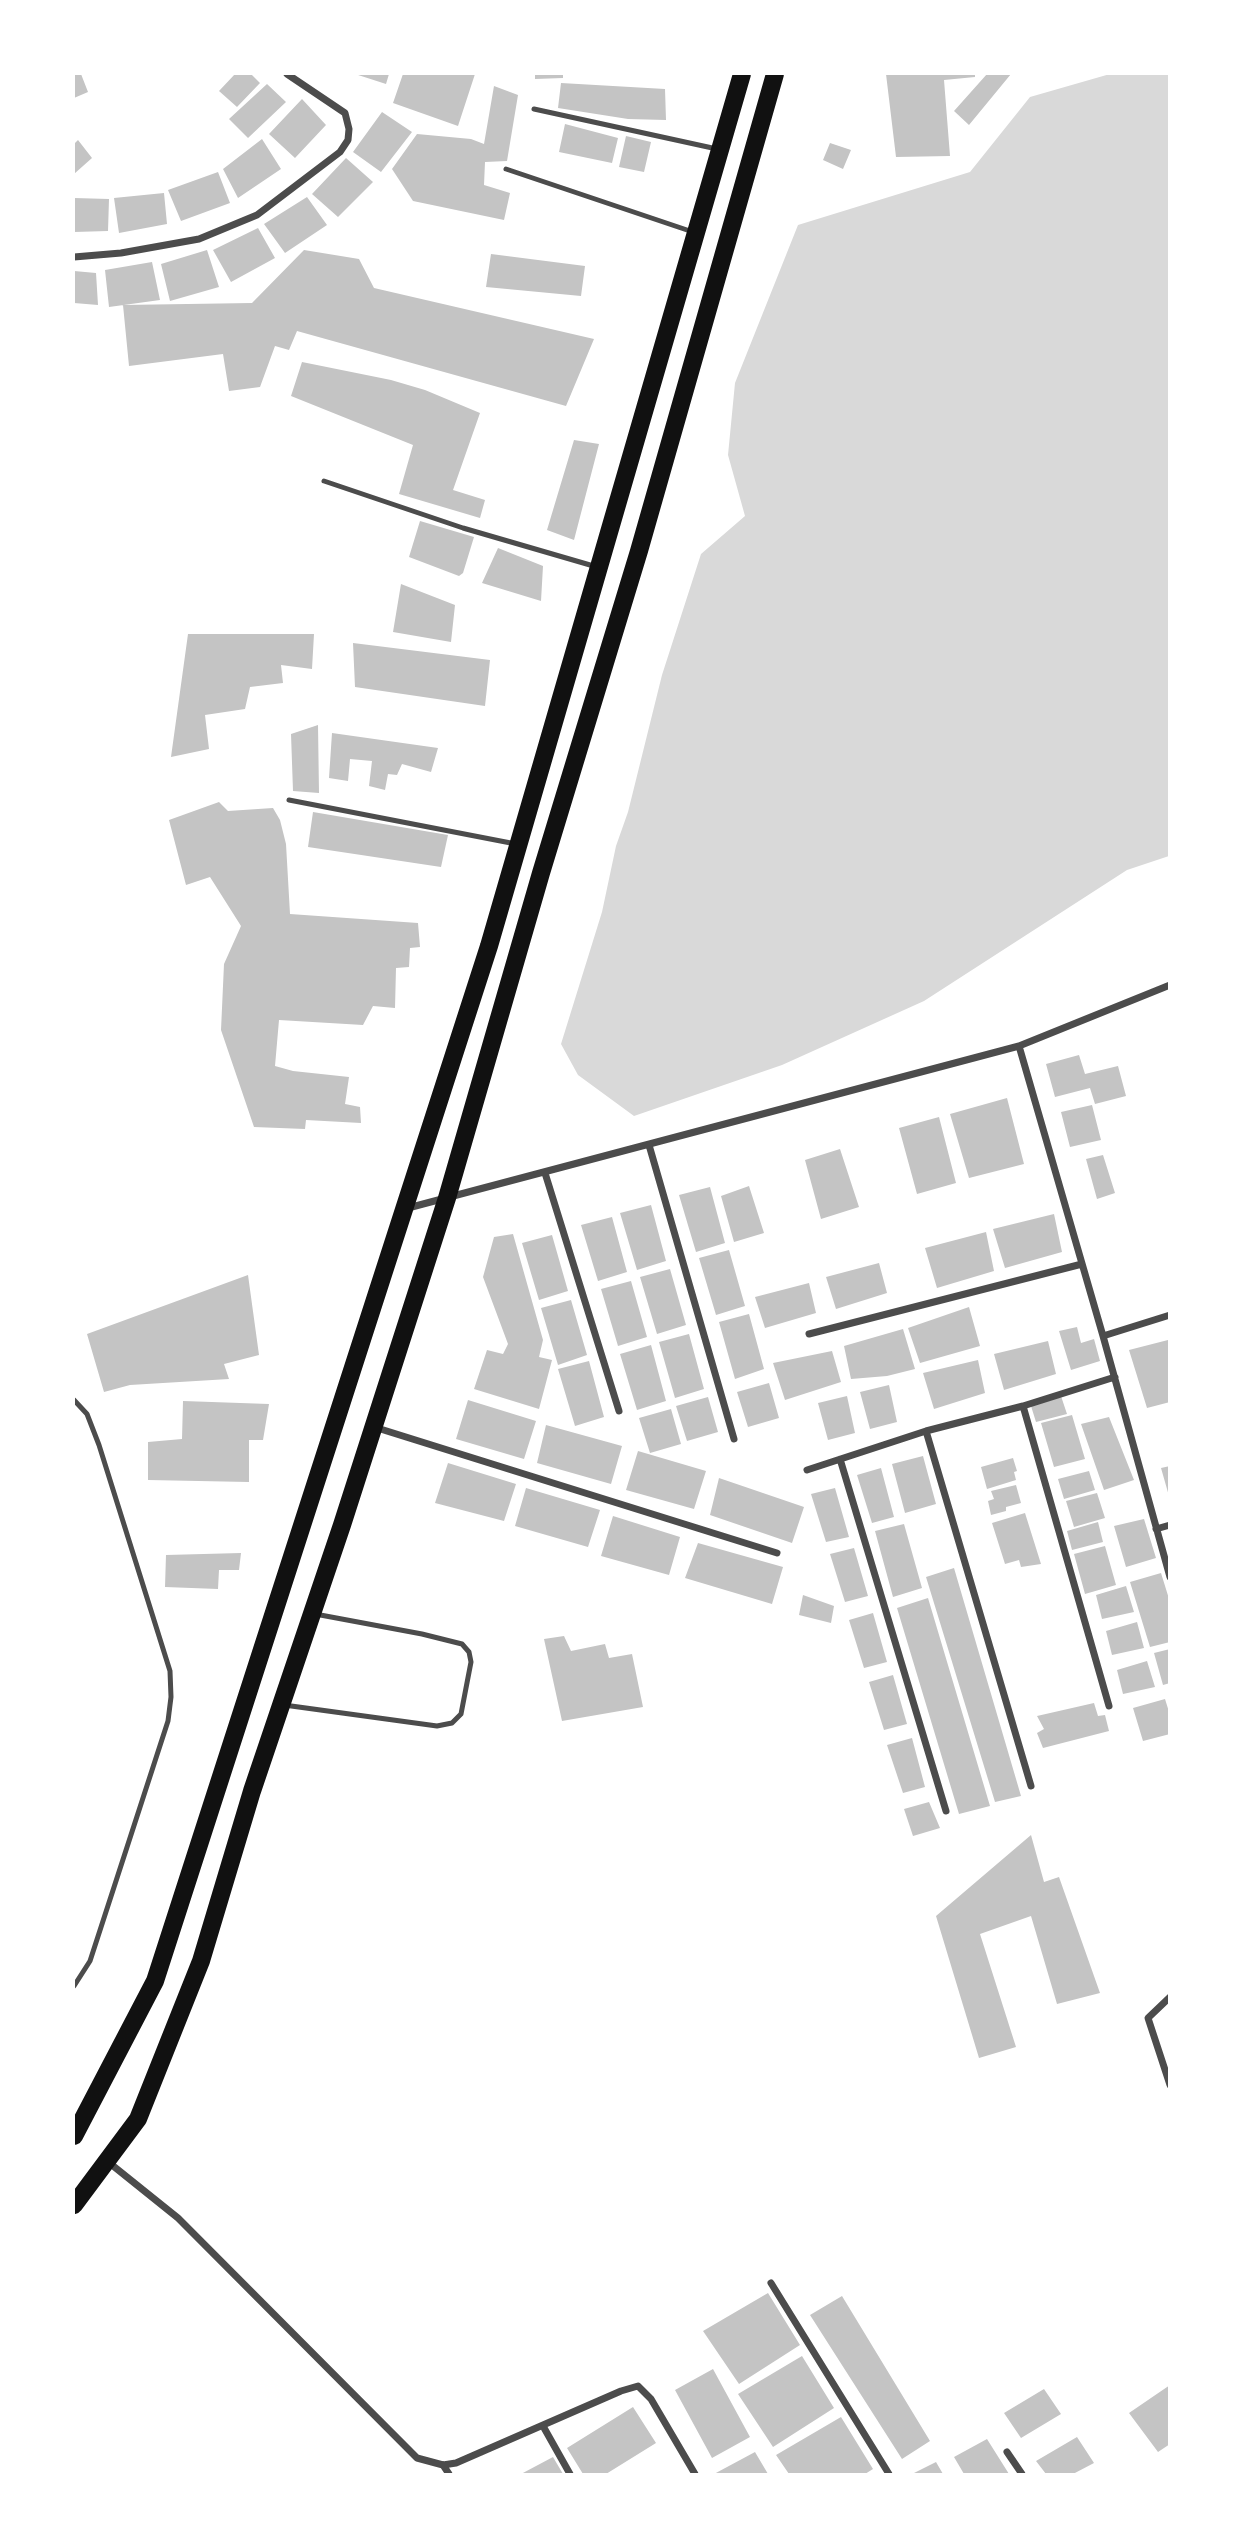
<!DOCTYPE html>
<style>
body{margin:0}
#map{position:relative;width:1243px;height:2548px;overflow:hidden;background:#fff;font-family:"Nunito Sans",sans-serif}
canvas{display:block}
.frame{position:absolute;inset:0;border:75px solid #fff;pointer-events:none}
</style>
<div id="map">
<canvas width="1243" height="2548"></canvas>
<div class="frame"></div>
</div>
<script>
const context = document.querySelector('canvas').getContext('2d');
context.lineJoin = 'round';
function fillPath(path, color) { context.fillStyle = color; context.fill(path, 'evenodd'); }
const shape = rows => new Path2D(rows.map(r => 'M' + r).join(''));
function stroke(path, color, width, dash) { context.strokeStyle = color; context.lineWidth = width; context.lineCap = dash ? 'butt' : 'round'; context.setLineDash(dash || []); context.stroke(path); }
const water = shape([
 [1110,74,1169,74,1169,856,1127,870,924,1001,782,1065,634,1116,578,1075,561,1044,602,912,616,846,628,812,662,675,701,554,745,516,728,455,735,383,798,225,970,172,1030,97]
]);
const building = shape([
 [74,74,81,74,88,92,74,98],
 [235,74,251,74,260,83,237,107,219,91],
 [355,74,389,74,386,84],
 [403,74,475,74,458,126,393,103],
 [535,74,563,74,563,78,535,79],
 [886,74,975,74,975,77,944,80,950,156,896,157],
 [987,74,1011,74,969,125,954,111],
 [561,83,665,89,666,120,628,119,558,108],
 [267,84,286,102,248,138,229,119],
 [494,86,518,95,507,161,485,162,484,185,510,193,504,220,413,201,392,169,417,134,471,139,484,144],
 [302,99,326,125,295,158,269,134],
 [382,112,412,132,381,172,353,152],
 [565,124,618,138,612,163,559,152],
 [626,136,651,142,644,172,619,167],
 [262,139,281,169,238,198,223,169],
 [78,140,92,158,74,174,74,144],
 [830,143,851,150,843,169,823,160],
 [346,158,373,182,338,217,312,194],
 [218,172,230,203,181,221,168,190],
 [164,193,167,224,119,233,114,198],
 [307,197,327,225,285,253,264,224],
 [74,198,109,199,108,231,74,232],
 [258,228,275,258,231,282,213,250],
 [207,250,219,287,170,301,161,264],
 [304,250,359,259,374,288,594,339,566,406,297,331,289,350,275,346,260,387,229,391,223,354,129,366,123,305,252,303],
 [491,254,585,266,581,296,486,287],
 [152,262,160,300,109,307,105,270],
 [74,271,96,273,98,305,74,303],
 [302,362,391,380,425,390,480,413,453,490,485,500,480,518,399,494,413,445,291,396],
 [574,440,599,444,574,540,547,530],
 [420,521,474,537,463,573,459,576,409,557],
 [498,548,543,566,541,601,482,583],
 [401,584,455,605,451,642,393,632],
 [188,634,314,634,312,669,281,665,283,683,250,687,245,709,205,715,209,749,171,757],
 [353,643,490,660,485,706,355,687],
 [318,725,319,793,293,791,291,734],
 [332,733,438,748,431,772,402,764,397,775,388,774,385,790,369,786,372,761,350,759,348,781,329,778],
 [219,802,228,811,273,808,280,820,286,844,290,914,418,923,420,947,410,948,409,967,396,968,395,1008,373,1006,363,1025,279,1020,275,1066,293,1071,349,1077,345,1104,360,1107,361,1123,306,1120,305,1129,254,1127,221,1030,224,964,241,926,210,877,186,885,169,820],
 [313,812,448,835,441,867,308,847],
 [1079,1055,1085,1074,1118,1066,1126,1096,1095,1104,1090,1088,1055,1097,1046,1064],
 [1007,1098,1024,1164,969,1178,950,1114],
 [1092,1105,1101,1140,1070,1147,1061,1112],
 [939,1117,956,1183,917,1194,899,1128],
 [840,1149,859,1207,821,1219,805,1160],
 [1103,1155,1115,1193,1097,1199,1086,1159],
 [749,1186,764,1233,734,1242,721,1196],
 [710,1187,725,1243,696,1252,679,1195],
 [651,1205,666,1261,637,1270,620,1213],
 [1054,1214,1062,1252,1005,1268,993,1229],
 [612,1217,627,1272,598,1281,581,1225],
 [986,1232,994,1271,937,1288,925,1248],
 [513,1234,543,1340,539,1357,552,1360,539,1409,474,1389,487,1350,503,1354,508,1344,483,1277,494,1237],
 [552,1235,568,1291,539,1300,522,1243],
 [729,1250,745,1306,716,1315,699,1258],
 [879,1263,887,1293,836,1309,826,1277],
 [670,1269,686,1325,657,1334,640,1277],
 [248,1275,259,1355,224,1364,229,1379,130,1385,104,1392,87,1334],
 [631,1281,647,1337,618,1346,601,1289],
 [809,1283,816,1313,765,1328,755,1297],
 [571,1300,587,1355,558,1365,541,1308],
 [969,1307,980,1346,920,1363,908,1328],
 [749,1314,764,1369,735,1379,719,1322],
 [1077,1327,1081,1343,1094,1339,1100,1361,1071,1370,1059,1331],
 [903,1329,915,1369,887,1376,851,1379,844,1346],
 [689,1334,704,1389,675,1398,659,1342],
 [1168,1340,1170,1402,1147,1408,1129,1350],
 [1048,1341,1056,1374,1004,1390,994,1354],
 [651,1345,666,1401,637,1410,620,1354],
 [832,1351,841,1382,785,1400,773,1363],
 [978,1360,985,1393,934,1409,923,1373],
 [589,1361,604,1417,575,1426,558,1369],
 [769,1383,779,1418,748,1427,737,1392],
 [889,1385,897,1422,870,1429,860,1392],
 [847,1396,855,1433,828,1440,818,1403],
 [1061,1396,1067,1414,1036,1422,1031,1406],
 [708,1397,718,1432,687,1441,676,1406],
 [468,1400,536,1421,524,1459,456,1439],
 [183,1401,269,1404,263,1440,249,1440,249,1482,148,1480,148,1442,182,1439],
 [671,1409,681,1444,650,1453,639,1418],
 [1072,1415,1085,1459,1054,1467,1041,1423],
 [1109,1417,1134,1480,1104,1490,1081,1424],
 [546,1425,622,1446,611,1484,537,1463],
 [638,1451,706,1471,694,1509,626,1490],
 [923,1456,936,1504,905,1513,892,1464],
 [1013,1458,1017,1471,1014,1472,1016,1480,987,1489,981,1467],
 [448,1463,516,1484,504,1521,435,1503],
 [1170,1466,1170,1496,1169,1496,1161,1468],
 [881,1468,894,1517,872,1523,857,1475],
 [1089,1471,1095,1490,1064,1499,1058,1479],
 [719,1478,804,1507,792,1543,710,1515],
 [1016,1485,1021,1503,1006,1507,1006,1511,991,1515,988,1501,994,1499,991,1491],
 [526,1488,600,1510,588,1547,515,1526],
 [835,1488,849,1537,826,1542,811,1494],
 [1097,1493,1105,1518,1074,1527,1066,1501],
 [1025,1513,1041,1564,1021,1567,1019,1560,1005,1564,992,1523],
 [613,1516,680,1537,669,1575,601,1556],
 [1144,1519,1156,1558,1126,1567,1114,1526],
 [1098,1522,1103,1542,1072,1550,1067,1531],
 [904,1524,922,1588,893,1597,875,1531],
 [698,1543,783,1567,772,1604,685,1578],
 [1105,1546,1116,1585,1085,1594,1074,1554],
 [854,1548,868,1596,845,1602,830,1554],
 [241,1553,239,1570,219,1570,218,1589,165,1587,166,1555],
 [954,1568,1021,1796,995,1802,926,1577],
 [1161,1573,1170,1602,1170,1642,1150,1647,1130,1582],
 [1126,1586,1134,1612,1102,1619,1096,1595],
 [803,1595,834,1606,831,1623,799,1615],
 [928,1598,990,1806,959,1814,897,1608],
 [873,1613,887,1662,864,1668,849,1620],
 [1137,1622,1144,1648,1112,1655,1106,1631],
 [564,1636,571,1651,605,1644,609,1658,632,1654,643,1707,562,1721,544,1639],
 [1170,1649,1170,1683,1163,1685,1154,1653],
 [1147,1661,1155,1687,1123,1694,1117,1670],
 [893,1675,907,1724,884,1730,869,1682],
 [1165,1699,1170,1715,1170,1734,1143,1741,1133,1708],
 [1094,1703,1098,1716,1105,1715,1109,1731,1043,1748,1037,1733,1044,1729,1037,1716],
 [912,1738,925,1787,903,1793,887,1745],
 [929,1802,940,1828,913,1836,904,1809],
 [1031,1835,1044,1882,1059,1877,1100,1993,1057,2004,1031,1916,980,1934,1016,2047,979,2058,936,1916],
 [768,2293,800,2345,739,2384,703,2331],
 [842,2296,930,2441,902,2459,810,2315],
 [802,2356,834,2408,773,2447,738,2394],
 [713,2369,750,2437,712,2458,675,2390],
 [1170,2385,1170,2444,1158,2452,1129,2413],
 [1044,2389,1061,2414,1021,2438,1004,2413],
 [633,2407,656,2443,606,2474,583,2474,567,2448],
 [841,2417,873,2469,865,2474,789,2474,776,2455],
 [1077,2437,1094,2463,1073,2474,1046,2474,1036,2461],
 [987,2439,1009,2474,964,2474,954,2457],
 [755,2452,768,2474,714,2474],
 [553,2457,563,2474,521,2474],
 [936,2462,943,2474,912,2474]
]);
const service = shape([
 [534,109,717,149],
 [506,169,693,232],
 [324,481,463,528,597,567],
 [289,800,516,844],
 [74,1400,87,1414,99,1445,170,1671,171,1697,168,1721,90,1961,74,1986],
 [284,1705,437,1726,452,1723,461,1714,471,1662,469,1652,462,1644,422,1634,315,1614]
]);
const minor = shape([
 [74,257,121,253,199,239,257,215,340,152,348,140,349,129,345,113,287,74],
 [1019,1046,1170,985],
 [649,1145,734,1439],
 [545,1173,619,1411],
 [408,1208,1019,1046,1103,1336,1170,1315],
 [809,1334,1082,1264],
 [1103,1336,1170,1577],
 [1023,1406,1109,1706],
 [374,1427,777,1553],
 [926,1431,1031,1786],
 [840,1459,946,1811],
 [807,1470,926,1431,1023,1406,1115,1377],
 [1156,1529,1170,1525],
 [1170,1997,1148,2018,1170,2085],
 [107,2161,178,2218,417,2458,443,2465,456,2463,621,2391,638,2386,651,2399,695,2474],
 [771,2283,889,2474],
 [543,2426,570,2474],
 [1007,2452,1022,2474],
 [443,2465,449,2474]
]);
const primary = shape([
 [74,2136,155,1981,489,946,742,74],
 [74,2205,138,2119,201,1961,252,1791,342,1525,447,1198,541,873,639,551,775,74]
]);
fillPath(water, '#d9d9d9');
fillPath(building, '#c4c4c4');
stroke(service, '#4c4c4c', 5);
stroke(minor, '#4c4c4c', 7);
stroke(primary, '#111', 18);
</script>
